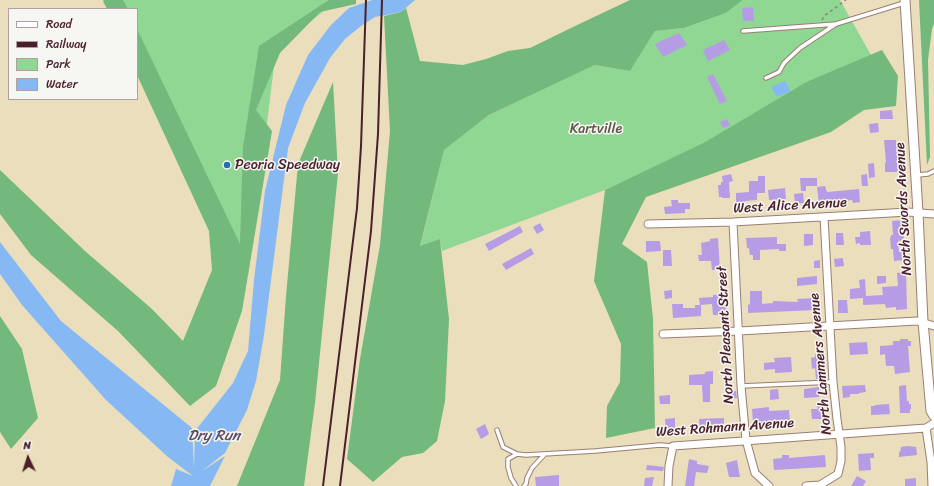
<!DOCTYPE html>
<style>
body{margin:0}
#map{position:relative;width:934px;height:486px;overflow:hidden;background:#ebdebc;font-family:Sriracha,sans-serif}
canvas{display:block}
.legend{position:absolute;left:8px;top:8px;width:130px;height:92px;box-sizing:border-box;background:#f6f6f2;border:1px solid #b1a0a2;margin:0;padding:5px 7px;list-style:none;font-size:12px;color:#4a1f2b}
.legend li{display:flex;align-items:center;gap:8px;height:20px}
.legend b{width:20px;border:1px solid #b1a0a2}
.north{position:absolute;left:8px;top:438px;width:40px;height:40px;-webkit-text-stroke:3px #f6f6f2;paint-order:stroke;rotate:356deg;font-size:11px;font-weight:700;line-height:16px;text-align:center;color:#4a1f2b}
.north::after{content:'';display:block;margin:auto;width:14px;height:18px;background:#4a1f2b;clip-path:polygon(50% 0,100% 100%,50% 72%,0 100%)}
</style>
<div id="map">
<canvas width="934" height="486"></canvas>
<ul class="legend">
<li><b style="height:5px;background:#fff"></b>Road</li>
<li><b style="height:5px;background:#4a1f2b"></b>Railway</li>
<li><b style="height:11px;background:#8fd792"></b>Park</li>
<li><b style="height:11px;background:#86b9f3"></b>Water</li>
</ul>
<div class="north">N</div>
</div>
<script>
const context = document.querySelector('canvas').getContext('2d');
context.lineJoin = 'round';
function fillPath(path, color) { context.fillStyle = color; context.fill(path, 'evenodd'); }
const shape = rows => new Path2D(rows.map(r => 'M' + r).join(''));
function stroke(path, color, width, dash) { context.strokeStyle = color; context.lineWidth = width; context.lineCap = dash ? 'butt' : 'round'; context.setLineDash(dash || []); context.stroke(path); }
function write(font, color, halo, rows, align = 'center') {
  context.font = font + ' Sriracha,sans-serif'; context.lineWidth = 3; context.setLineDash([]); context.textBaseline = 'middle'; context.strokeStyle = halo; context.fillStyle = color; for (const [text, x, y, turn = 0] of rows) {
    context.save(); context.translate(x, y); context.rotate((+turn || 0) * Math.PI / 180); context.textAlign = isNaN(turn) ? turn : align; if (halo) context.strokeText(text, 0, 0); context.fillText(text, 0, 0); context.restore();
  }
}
const green = shape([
 [110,0,337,0,276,50,248,276,137,54,137,9,115,9],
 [743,0,840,0,871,55,806,82,705,142,605,190,442,251,440,239,420,247,444,150,489,115,595,65,630,71,655,31,684,28,726,13]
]);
const forest = shape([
 [104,0,123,0,128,9,107,9,103,1],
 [329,0,356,0,356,4,320,12,280,53,256,110,272,131,242,311,216,386,190,406,118,331,31,255,0,214,0,170,85,251,152,309,183,341,212,270,209,231,137,75,137,29,240,244,243,147,259,46],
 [630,0,743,0,726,13,684,28,655,31,630,71,595,65,489,115,444,150,420,246,440,239,449,319,445,401,437,441,423,453,402,457,373,482,347,459,360,359,380,245,390,131,384,16,401,12,406,8,420,61,463,65,486,59,508,51,530,48,575,26],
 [919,0,934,0,934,24,932,29,928,60,930,157,927,165],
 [882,50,898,76,896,106,864,110,831,132,646,197,622,244,647,262,653,319,655,428,606,438,607,406,620,382,621,344,594,281,605,190,705,142,806,82],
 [333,82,338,173,315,403,304,486,237,486,280,380,286,296,298,164],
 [0,316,22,349,38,418,11,449,0,432]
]);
const water = shape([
 [372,0,415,0,401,12,375,17,361,26,345,39,330,58,305,103,288,148,264,335,256,381,247,410,225,453,202,471,225,456,210,486,171,486,176,469,193,476,168,457,106,400,22,305,0,274,0,242,61,321,192,428,194,469,195,431,233,383,248,351,254,280,265,191,286,105,308,55,331,25,349,8],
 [785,81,791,91,777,97,771,87]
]);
const building = shape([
 [753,7,754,21,743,21,742,8],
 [679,33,687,45,663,57,655,44],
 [724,40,730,50,708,61,703,50],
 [713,74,727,101,720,104,707,77],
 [892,110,893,119,880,119,880,111],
 [727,119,730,125,723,128,720,122],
 [878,123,879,132,870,133,869,124],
 [884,140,896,140,898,172,885,172,885,163,886,162],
 [874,163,875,177,869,178,868,164],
 [731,174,733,181,729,182,730,198,722,198,722,197,719,197,718,185,721,185,721,182,723,182,722,176],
 [867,174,868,186,862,186,861,175],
 [758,176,765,176,765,193,757,193,757,200,745,201,745,204,736,204,736,193,749,192,749,181,758,181],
 [800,178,817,178,817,186,806,186,806,191,801,191],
 [825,186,827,192,859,189,860,202,853,203,852,200,826,202,826,204,819,204,817,187],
 [785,188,786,199,769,200,768,190],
 [803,193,804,203,795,204,794,194],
 [671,200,678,200,678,203,690,203,690,209,685,209,685,213,665,214,664,207,672,206],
 [903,220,904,240,898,241,899,252,905,252,905,260,894,261,893,249,891,249,890,237,891,237,891,235,893,235,892,221],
 [540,223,544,230,537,234,533,227],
 [520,226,523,232,489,251,485,244],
 [870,231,871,245,860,245,860,243,856,244,855,237,860,237,860,232],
 [836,233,843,233,844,245,836,245],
 [804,234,813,234,813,245,804,246],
 [777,237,777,244,786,244,786,251,779,251,779,249,760,250,760,260,753,260,753,255,750,255,749,248,747,248,746,238],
 [718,238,720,270,712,270,711,261,699,261,698,255,702,255,701,243,710,241,710,239],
 [646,241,660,241,661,251,646,252],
 [531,248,534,254,506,270,502,264],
 [663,250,671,250,672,266,663,266],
 [843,258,844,266,835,267,834,259],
 [820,260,820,268,814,268,814,261],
 [906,272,907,309,896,310,896,307,886,308,885,304,863,305,863,298,850,299,850,289,860,288,859,280,865,279,866,296,883,295,882,287,898,286,897,273],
 [817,276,817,284,797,286,797,278],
 [877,276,886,276,886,283,877,284],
 [672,290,672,298,665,299,664,291],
 [750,291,762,291,762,304,773,303,773,301,798,302,797,299,815,298,816,310,748,313,748,305,750,304],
 [723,294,723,306,726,306,726,315,713,315,712,304,700,305,699,298,713,297,713,295],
 [838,300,847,300,848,313,838,313],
 [672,304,683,304,683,308,695,308,695,305,701,305,701,316,673,318],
 [900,339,908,339,908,341,911,341,911,346,908,346,910,372,895,374,894,366,886,366,885,354,880,355,880,346,893,345,893,341,900,341],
 [867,342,868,354,850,355,849,343],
 [823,353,825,378,816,379,815,368,812,369,811,358,815,357,815,354],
 [791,357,792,372,775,373,775,369,764,370,764,363,775,362,774,358],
 [713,371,713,384,710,384,710,402,703,402,702,385,689,385,689,375,705,374,705,372],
 [865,385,866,392,859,393,859,394,850,394,850,397,843,398,842,386],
 [906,385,907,401,909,401,909,404,911,404,911,409,910,409,910,413,900,413,899,386],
 [819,387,819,397,804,398,804,389],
 [778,389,779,399,770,400,770,390],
 [728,391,736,391,737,398,725,399,725,393,729,393],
 [670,395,670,404,660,404,659,396],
 [825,404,826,419,812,419,811,409,818,409,817,405],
 [889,404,890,414,871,415,871,406,875,406,875,405],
 [769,407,769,411,789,410,790,421,753,423,752,409],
 [675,418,675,435,668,435,668,433,666,433,665,419],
 [724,418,724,424,720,424,720,431,707,431,707,433,700,434,699,419],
 [485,424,489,434,481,439,476,429],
 [907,446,916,447,917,455,899,457,899,452,900,452,901,447],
 [874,453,874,458,870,458,871,470,859,471,858,454],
 [782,455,789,455,789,458,825,455,826,467,774,470,773,459,782,458],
 [689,459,697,461,697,464,709,466,707,473,696,472,694,486,685,486],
 [737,460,740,477,729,477,726,463],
 [647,465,664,467,663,471,646,470],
 [559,475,559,486,536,486,535,477],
 [857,476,866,481,863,486,851,486],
 [654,477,652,486,644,486,645,478],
 [916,478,916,486,905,486,905,479]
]);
const path = shape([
 [822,20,824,16,846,0]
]);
const service = shape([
 [743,31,836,24,904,3],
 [766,78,779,72,784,63,800,48,836,24],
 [917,175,928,174,934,171],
 [741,386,833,382],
 [497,430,503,447,517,454,526,455,595,451,660,445,673,446],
 [516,486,511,478,508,467,508,459,517,454],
 [524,486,526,484,527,478,532,468,544,455]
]);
const minor = shape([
 [733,222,741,386,746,440,755,473,769,486],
 [648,224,733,222,908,212,934,214],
 [663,334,739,331,917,321,934,326],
 [926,428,931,462,932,486],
 [668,486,669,466,673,446,926,428,934,423],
 [806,486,820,485,838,474,841,461,841,447,837,419,833,382,824,217]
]);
const tertiary = shape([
 [905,0,918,212,923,322,931,411,934,416]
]);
const rail = shape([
 [323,486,357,208,361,146,366,0],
 [340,486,371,231,378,134,382,0]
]);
const markers = [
 [227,165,4,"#1f6fb2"]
];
const parkNames = [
 ["Kartville",596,129]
];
const poiNames = [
 ["Peoria Speedway",235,165]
];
const streetNames = [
 ["West Alice Avenue",790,206,-3],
 ["North Swords Avenue",904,209,-93],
 ["North Pleasant Street",726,335,-93],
 ["North Lammers Avenue",821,364,-95],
 ["West Rohmann Avenue",725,428,-4]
];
const waterNames = [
 ["Dry Run",214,436]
];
fillPath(green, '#8fd792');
fillPath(forest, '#73b87c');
fillPath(water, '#86b9f3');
fillPath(building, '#b59ce5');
stroke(service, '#9a7e74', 5.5);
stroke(minor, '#9a7e74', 9);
stroke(tertiary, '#9a7e74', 11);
stroke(path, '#9a7e74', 1.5, [3, 3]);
stroke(service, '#fff', 3.5);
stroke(minor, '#fff', 7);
stroke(tertiary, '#fff', 9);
stroke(rail, '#4a1f2b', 2);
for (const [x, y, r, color] of markers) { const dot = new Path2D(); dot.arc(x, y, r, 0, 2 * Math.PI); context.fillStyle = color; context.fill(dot); stroke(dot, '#f6f6f2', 1.5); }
write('14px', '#5f564a', '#f6f6f2', parkNames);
write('14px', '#4a1f2b', '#f6f6f2', poiNames, 'left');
write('14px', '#4a1f2b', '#f6f6f2', streetNames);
write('italic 15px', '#5c4d67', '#f6f6f2', waterNames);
</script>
